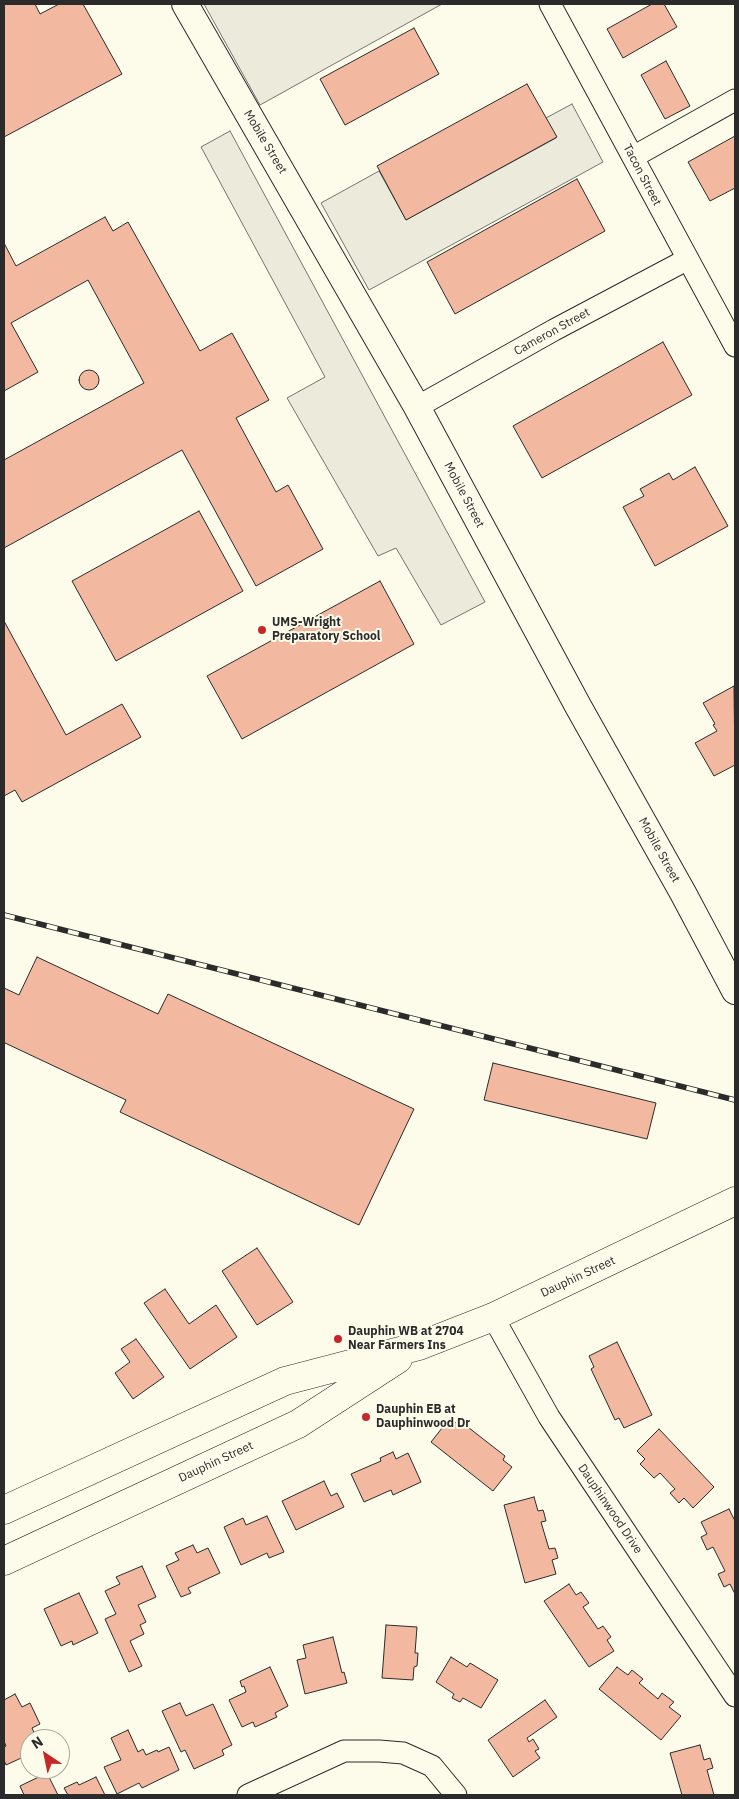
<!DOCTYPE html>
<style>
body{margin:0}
#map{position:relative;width:739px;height:1799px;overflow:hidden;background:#fdfbea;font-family:"IBM Plex Sans",sans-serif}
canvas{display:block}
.frame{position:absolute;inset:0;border:5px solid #2b2b2b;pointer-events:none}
.north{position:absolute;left:20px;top:1729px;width:50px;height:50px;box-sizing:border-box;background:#fdfbea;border:1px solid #a9a89e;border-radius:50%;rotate:326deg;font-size:14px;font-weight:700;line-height:20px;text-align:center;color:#2b2b2b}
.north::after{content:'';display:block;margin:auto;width:18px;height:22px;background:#c62828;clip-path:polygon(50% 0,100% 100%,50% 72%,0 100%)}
</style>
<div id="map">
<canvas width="739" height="1799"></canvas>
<div class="frame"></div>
<div class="north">N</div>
</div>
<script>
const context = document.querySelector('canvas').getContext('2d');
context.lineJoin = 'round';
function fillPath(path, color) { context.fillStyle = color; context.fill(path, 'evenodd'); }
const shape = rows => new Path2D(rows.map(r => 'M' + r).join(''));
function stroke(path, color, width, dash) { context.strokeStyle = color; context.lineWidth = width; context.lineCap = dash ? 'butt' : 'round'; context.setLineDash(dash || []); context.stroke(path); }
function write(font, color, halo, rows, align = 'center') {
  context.font = font + ' "IBM Plex Sans",sans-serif'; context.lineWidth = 4; context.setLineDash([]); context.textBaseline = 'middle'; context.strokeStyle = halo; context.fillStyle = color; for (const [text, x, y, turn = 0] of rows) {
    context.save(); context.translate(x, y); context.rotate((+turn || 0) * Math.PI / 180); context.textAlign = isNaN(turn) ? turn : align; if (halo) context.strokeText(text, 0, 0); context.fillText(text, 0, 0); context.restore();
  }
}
const parking = shape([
 [204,4,442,4,260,105,204,4],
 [572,104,603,162,369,290,321,203,379,171,406,220,556,138,546,118,572,104],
 [230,131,485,602,441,625,396,548,378,556,287,398,325,377,201,147,230,131]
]);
const building = shape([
 [4,4,35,4,40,14,59,4,83,4,122,74,4,137,4,4],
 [652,4,664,4,677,27,623,58,607,29,652,4],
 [414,28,439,74,345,125,320,79,414,28],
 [666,61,690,106,665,119,641,75,666,61],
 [527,84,557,137,406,220,377,166,527,84],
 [735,136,735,188,710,201,688,162,735,136],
 [577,179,605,231,455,314,427,262,577,179],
 [105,217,113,231,128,222,200,351,232,333,269,400,236,418,276,492,288,485,323,549,256,586,182,450,4,548,4,460,144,383,88,280,11,323,38,372,4,391,4,243,16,266,105,217],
 [663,342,692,395,542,478,513,426,663,342],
 '79 380a10 10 0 1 1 20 0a10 10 0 1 1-20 0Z',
 [695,467,728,526,655,566,623,507,644,496,640,489,669,473,673,480,695,467],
 [199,511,243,591,116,661,72,581,199,511],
 [380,581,414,644,242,739,207,676,380,581],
 [4,621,66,735,122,704,141,737,22,802,15,790,4,796,4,621],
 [734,686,735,766,735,765,714,776,695,743,717,731,713,725,715,724,703,703,734,686],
 [37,957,158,1014,168,994,414,1109,359,1225,120,1112,126,1100,5,1043,4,1046,4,988,19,995,37,957],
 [493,1063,656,1103,647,1139,484,1100,493,1063],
 [257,1248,293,1302,257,1325,222,1271,257,1248],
 [165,1289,189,1324,216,1305,237,1337,190,1369,144,1303,165,1289],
 [136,1339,164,1377,133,1399,115,1373,130,1362,121,1349,136,1339],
 [617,1342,652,1415,624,1428,619,1418,615,1420,608,1405,591,1369,594,1367,589,1356,617,1342],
 [450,1418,461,1427,464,1424,505,1456,503,1460,512,1467,493,1491,431,1442,450,1418],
 [659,1429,714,1487,693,1508,684,1498,679,1503,670,1493,675,1489,660,1473,654,1478,640,1464,645,1459,637,1451,659,1429],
 [393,1452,396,1459,408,1453,421,1482,393,1495,391,1490,364,1502,351,1474,381,1461,380,1458,393,1452],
 [324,1481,331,1496,337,1493,344,1507,296,1530,282,1501,324,1481],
 [534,1497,538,1511,543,1510,544,1513,546,1521,541,1522,549,1549,555,1548,558,1558,552,1560,556,1574,525,1583,504,1505,534,1497],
 [729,1509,735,1521,735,1594,730,1584,724,1587,718,1574,725,1571,713,1547,707,1550,701,1537,707,1534,701,1522,729,1509],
 [267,1516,284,1552,269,1558,267,1553,241,1565,224,1527,243,1518,246,1525,267,1516],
 [193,1545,197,1553,208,1548,220,1573,188,1588,191,1593,181,1597,166,1566,179,1560,175,1553,193,1545],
 [142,1566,156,1597,138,1605,146,1622,140,1625,144,1634,130,1641,142,1666,129,1672,105,1619,116,1614,105,1591,120,1584,116,1577,142,1566],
 [569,1584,576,1595,581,1592,589,1603,583,1607,598,1629,603,1626,611,1637,607,1640,614,1651,589,1667,544,1601,569,1584],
 [79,1593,98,1633,73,1645,72,1641,61,1646,44,1609,79,1593],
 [386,1625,417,1627,415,1653,418,1653,417,1666,414,1667,413,1680,382,1678,386,1625],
 [333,1637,342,1673,344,1672,347,1683,305,1694,297,1660,306,1658,303,1645,333,1637],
 [451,1657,467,1667,470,1663,498,1680,481,1708,463,1698,460,1702,452,1698,454,1694,436,1682,451,1657],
 [270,1667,288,1706,275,1713,277,1717,255,1727,253,1722,242,1727,229,1700,246,1692,244,1686,242,1687,240,1681,270,1667],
 [617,1667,628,1675,632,1670,643,1679,639,1683,658,1699,662,1693,674,1702,669,1707,681,1716,661,1740,599,1689,617,1667],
 [15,1694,22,1707,30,1703,40,1724,32,1728,36,1737,43,1733,46,1739,30,1739,30,1754,6,1765,4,1760,4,1747,6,1746,4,1741,4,1700,15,1694],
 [545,1700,557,1717,527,1738,529,1742,533,1739,539,1749,535,1751,540,1758,513,1777,488,1740,545,1700],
 [180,1703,186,1716,213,1704,232,1745,222,1750,224,1755,194,1769,185,1750,181,1752,162,1711,180,1703],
 [128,1730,138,1752,143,1749,146,1755,157,1750,158,1752,169,1747,179,1770,142,1788,139,1783,117,1794,104,1767,121,1760,111,1738,128,1730],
 [700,1745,704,1760,710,1758,713,1768,707,1770,714,1795,682,1795,670,1753,700,1745],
 [47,1773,58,1795,24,1795,20,1786,47,1773],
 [96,1777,105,1795,68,1795,64,1788,77,1782,79,1785,96,1777]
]);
const minor = shape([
 [550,4,735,346],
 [633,157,735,100],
 [417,407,554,330,688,259],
 [493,1317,549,1417,735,1696],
 [248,1795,344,1751,379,1751,403,1753,432,1766,456,1795]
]);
const tertiary = shape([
 [185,4,417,407,578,706,683,893,735,991]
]);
const secondary = shape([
 [4,1510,285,1381,419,1346,493,1317,735,1201],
 [4,1561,298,1424,398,1359]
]);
const rail = shape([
 [4,915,735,1100]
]);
const markers = [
 [262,630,5,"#c62828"],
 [338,1339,5,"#c62828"],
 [366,1417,5,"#c62828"]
];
const streetNames = [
 ["Mobile Street",265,142,59],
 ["Tacon Street",642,175,62],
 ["Cameron Street",552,332,-29],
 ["Mobile Street",464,495,62],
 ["Mobile Street",659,850,61],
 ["Dauphin Street",578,1277,-25],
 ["Dauphin Street",216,1462,-25],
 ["Dauphinwood Drive",610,1509,56]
];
const poiNames = [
 ["UMS-Wright",272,623],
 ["Preparatory School",272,637],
 ["Dauphin WB at 2704",348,1332],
 ["Near Farmers Ins",348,1346],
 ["Dauphin EB at",376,1410],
 ["Dauphinwood Dr",376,1424]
];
fillPath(parking, '#eceadb');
stroke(parking, '#74746e', 1);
fillPath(building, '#f2b8a0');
stroke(building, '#2b2b2b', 1);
stroke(minor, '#2b2b2b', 23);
stroke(tertiary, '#2b2b2b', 28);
stroke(secondary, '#2b2b2b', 29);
stroke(minor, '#fdfbea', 21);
stroke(tertiary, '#fdfbea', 26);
stroke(secondary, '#fdfbea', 28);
stroke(rail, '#2b2b2b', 5.5);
stroke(rail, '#fdfbea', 4, [11]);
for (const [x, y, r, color] of markers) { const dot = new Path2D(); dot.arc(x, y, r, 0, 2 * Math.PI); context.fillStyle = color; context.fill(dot); stroke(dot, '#fdfbea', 2); }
write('12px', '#2b2b2b', '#fdfbea', streetNames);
write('bold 12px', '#2b2b2b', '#fdfbea', poiNames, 'left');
</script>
